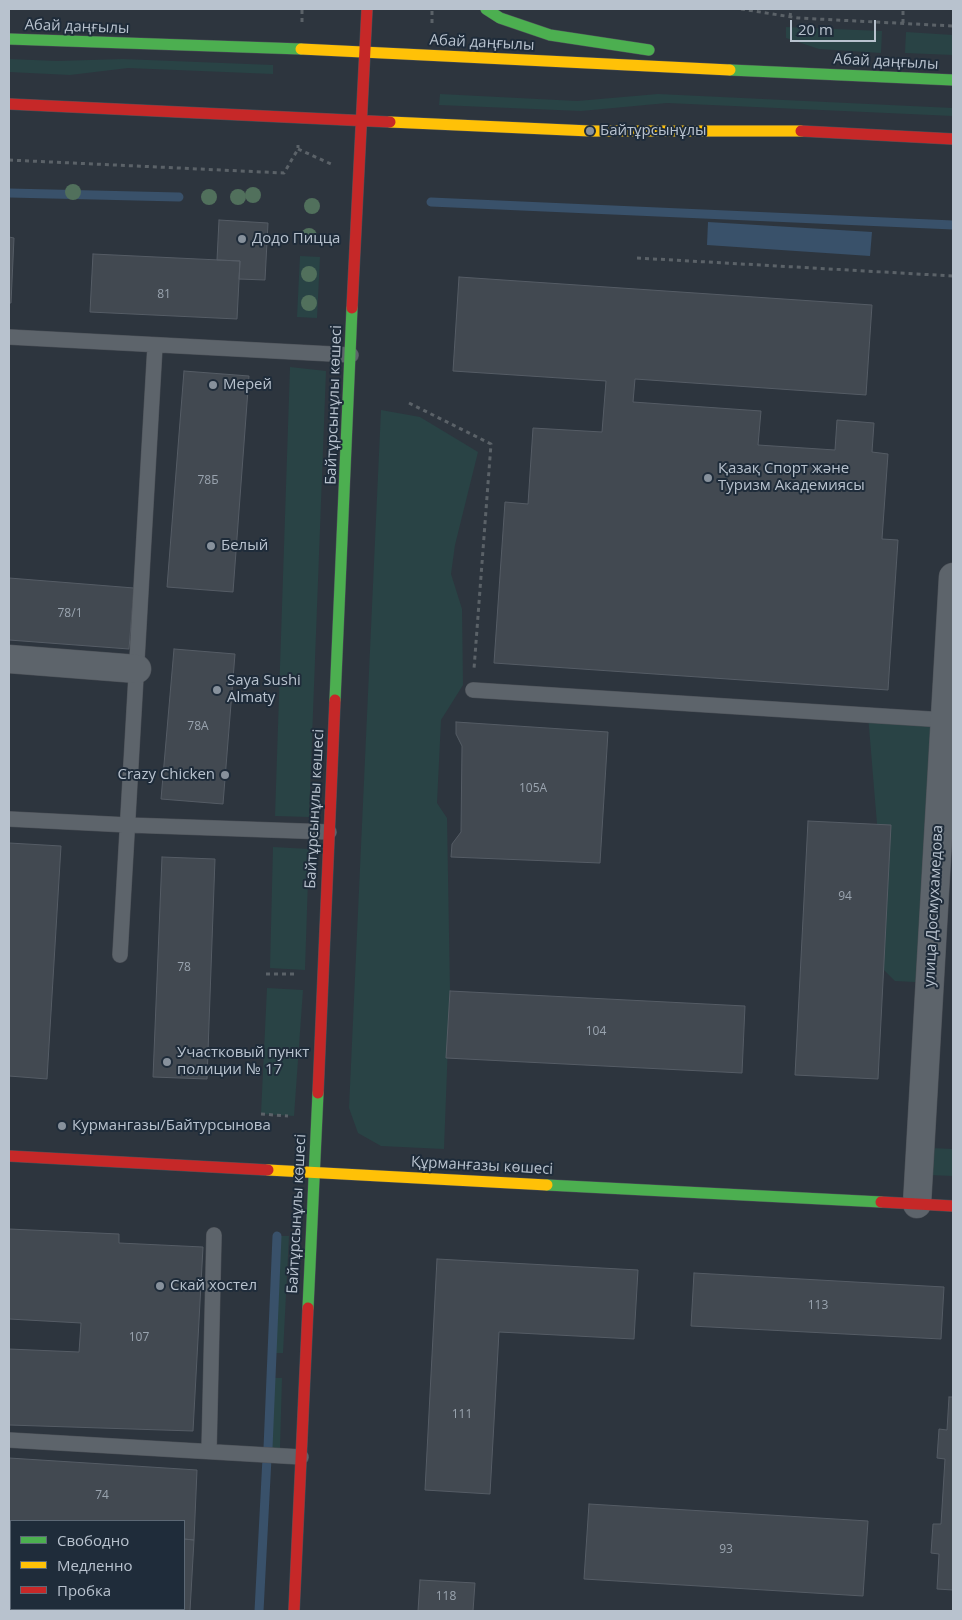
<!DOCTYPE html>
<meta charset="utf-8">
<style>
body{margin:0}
#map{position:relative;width:962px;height:1620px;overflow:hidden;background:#2d353e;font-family:"Open Sans",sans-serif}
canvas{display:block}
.frame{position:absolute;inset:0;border:10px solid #b8c2ce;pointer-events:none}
.legend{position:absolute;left:10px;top:1520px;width:175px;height:90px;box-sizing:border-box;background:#1f2c3a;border:1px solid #5c6875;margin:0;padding:6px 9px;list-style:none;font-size:15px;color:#b8c2ce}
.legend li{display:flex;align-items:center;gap:10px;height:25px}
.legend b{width:25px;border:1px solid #5c6875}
.scale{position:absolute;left:790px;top:20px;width:86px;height:22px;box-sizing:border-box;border:2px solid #b8c2ce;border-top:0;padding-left:6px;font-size:15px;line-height:18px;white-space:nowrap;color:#b8c2ce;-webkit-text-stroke:4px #1f2c3a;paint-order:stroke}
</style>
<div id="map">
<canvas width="962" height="1620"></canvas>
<div class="frame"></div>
<ul class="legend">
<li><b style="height:6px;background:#4caf50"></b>Свободно</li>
<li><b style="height:6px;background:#ffc107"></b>Медленно</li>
<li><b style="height:6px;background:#c62828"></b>Пробка</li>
</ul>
<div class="scale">20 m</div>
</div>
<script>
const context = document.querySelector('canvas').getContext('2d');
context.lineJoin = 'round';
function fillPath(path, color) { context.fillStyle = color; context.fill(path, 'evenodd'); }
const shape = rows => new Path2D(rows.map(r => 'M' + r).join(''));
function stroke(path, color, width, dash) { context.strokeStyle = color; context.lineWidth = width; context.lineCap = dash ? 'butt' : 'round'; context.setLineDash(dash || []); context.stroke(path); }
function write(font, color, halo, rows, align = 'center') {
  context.font = font + ' "Open Sans",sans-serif'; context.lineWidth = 4; context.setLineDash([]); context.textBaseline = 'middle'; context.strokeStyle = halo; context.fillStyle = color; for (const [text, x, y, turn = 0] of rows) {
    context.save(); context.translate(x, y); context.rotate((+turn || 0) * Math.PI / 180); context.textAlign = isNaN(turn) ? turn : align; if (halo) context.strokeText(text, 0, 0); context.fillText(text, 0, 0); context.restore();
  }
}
const green = shape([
 [786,27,882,31,881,53,819,49,786,38],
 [906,32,953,35,953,55,905,53],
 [9,59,57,61,123,59,273,65,273,74,128,68,70,75,9,72],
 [440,94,577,101,658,94,953,108,953,116,667,103,581,111,439,105],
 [300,256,320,257,317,318,297,317],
 [290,367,326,371,309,817,275,816],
 [381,410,420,417,478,452,455,545,451,574,462,609,463,685,441,720,437,803,447,818,450,991,444,1149,381,1146,358,1133,349,1108],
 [868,715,945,719,931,968,915,982,895,981,883,969,877,824],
 [273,847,309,849,305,970,270,968],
 [267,988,303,990,294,1116,261,1114],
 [931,1148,953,1149,953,1176,929,1175],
 [277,1236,289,1236,283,1353,271,1353],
 [270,1378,282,1378,280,1448,268,1448]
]);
const water = shape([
 [708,222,872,232,870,256,707,245]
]);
const stream = shape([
 [9,193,179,197],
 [431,202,953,225],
 [268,1448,277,1236],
 [259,1611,267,1458]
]);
const building = shape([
 [219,220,268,223,265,280,239,279,240,261,217,260,219,220],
 [9,237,14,238,11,303,9,303,9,237],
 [93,254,240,261,237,319,90,312,93,254],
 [459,277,872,305,866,395,635,379,633,402,761,411,758,445,835,450,837,420,874,423,872,452,888,454,882,539,898,540,888,690,494,663,505,502,528,504,533,428,602,432,606,381,453,371,459,277],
 [184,371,249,376,233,592,167,587,184,371],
 [9,578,134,588,129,649,9,640,9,578],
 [174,649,235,654,223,804,161,799,174,649],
 [456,722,608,732,600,863,451,857,452,844,461,832,462,746,456,734,456,722],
 [808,821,891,825,878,1079,795,1075,808,821],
 [9,843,61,846,47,1079,9,1076,9,843],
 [162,857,215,859,207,1079,153,1077,162,857],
 [450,991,745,1006,742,1073,446,1058,450,991],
 [9,1229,119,1234,119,1243,203,1247,193,1431,9,1425,9,1349,79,1352,81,1323,9,1319,9,1229],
 [437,1259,638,1270,634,1339,499,1332,490,1494,425,1490,437,1259],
 [694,1273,944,1287,941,1339,691,1326,694,1273],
 [949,1397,953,1397,953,1590,937,1589,939,1554,931,1553,933,1524,941,1524,945,1459,937,1458,939,1429,947,1430,949,1397],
 [9,1458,197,1470,194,1540,184,1539,184,1521,11,1521,11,1529,9,1529,9,1458],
 [589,1504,868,1521,863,1596,584,1579,589,1504],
 [184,1539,194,1540,190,1611,139,1611,139,1609,184,1609,184,1539],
 [420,1580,475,1583,473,1611,418,1611,420,1580]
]);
const path = shape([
 [741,9,798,18,953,26],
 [790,17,791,9],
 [302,22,302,9],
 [432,23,432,9],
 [903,23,903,9],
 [298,149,331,164],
 [9,160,284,173,298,149,298,145],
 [637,258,953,276],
 [409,403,491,444,474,669],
 [266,974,294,974],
 [261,1114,288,1116]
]);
const lane = shape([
 [9,337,351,355],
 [473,690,945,720],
 [9,819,128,825,329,832],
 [120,955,155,346],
 [9,1440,301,1457],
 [209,1451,214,1235]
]);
const street = shape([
 [9,659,137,669],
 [917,1204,953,577]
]);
const fast = shape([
 [486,9,500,18,550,35,649,50],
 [9,39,301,49],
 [730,70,953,80],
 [335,700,352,308],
 [547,1185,881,1202],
 [308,1308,318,1093]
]);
const slow = shape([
 [301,49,730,70],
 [390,122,590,131,801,131],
 [268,1170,547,1185]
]);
const jam = shape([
 [9,104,390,122],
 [801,131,953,139],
 [352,308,367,9],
 [318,1093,335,700],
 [9,1156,268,1170],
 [881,1202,953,1206],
 [294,1611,308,1308]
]);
const trees = [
 [73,192],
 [253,195],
 [209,197],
 [238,197],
 [312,206],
 [309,236],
 [309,274],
 [309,303]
];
const markers = [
 [590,131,5,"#87919c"],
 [242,239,5,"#87919c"],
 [213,385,5,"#87919c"],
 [708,478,5,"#87919c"],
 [211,546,5,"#87919c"],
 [217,690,5,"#87919c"],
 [225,775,5,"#87919c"],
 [167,1062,5,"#87919c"],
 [62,1126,5,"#87919c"],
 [160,1286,5,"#87919c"]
];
const numberNames = [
 ["81",164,295],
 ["78Б",208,481],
 ["78/1",70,614],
 ["78А",198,727],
 ["105А",533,789],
 ["94",845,897],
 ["78",184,968],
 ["104",596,1032],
 ["113",818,1306],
 ["107",139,1338],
 ["111",462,1415],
 ["74",102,1496],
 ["93",726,1550],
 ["118",446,1597]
];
const streetNames = [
 ["Абай даңғылы",77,27,2],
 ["Абай даңғылы",482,43,3],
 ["Абай даңғылы",886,62,3],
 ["Байтұрсынұлы көшесі",334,405,-88],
 ["Байтұрсынұлы көшесі",315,809,-87],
 ["улица Досмухамедова",934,906,-87],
 ["Құрманғазы көшесі",482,1166,3],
 ["Байтұрсынұлы көшесі",297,1214,-87]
];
const poiNames = [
 ["Байтұрсынұлы",600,131],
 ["Додо Пицца",252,239],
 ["Мерей",223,385],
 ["Қазақ Спорт және",718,469],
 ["Туризм Академиясы",718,486],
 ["Белый",221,546],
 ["Saya Sushi",227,681],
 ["Almaty",227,698],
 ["Crazy Chicken",215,775,"right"],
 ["Участковый пункт",177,1053],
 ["полиции № 17",177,1070],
 ["Курмангазы/Байтурсынова",72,1126],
 ["Скай хостел",170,1286]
];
fillPath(green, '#294345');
fillPath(water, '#39516a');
stroke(stream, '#39516a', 9);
fillPath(building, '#424951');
stroke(building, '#555c65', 1);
stroke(lane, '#4c5158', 16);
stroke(street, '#4c5158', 29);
stroke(fast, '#4c5158', 12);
stroke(slow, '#4c5158', 12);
stroke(jam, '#4c5158', 12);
stroke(path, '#5b6268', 3, [4, 4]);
stroke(lane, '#5d646b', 15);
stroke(street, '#5d646b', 28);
stroke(fast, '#4caf50', 11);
stroke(slow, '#ffc107', 11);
stroke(jam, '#c62828', 11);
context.fillStyle = '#51705c';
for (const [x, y] of trees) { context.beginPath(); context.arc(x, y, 8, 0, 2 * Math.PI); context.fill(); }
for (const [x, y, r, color] of markers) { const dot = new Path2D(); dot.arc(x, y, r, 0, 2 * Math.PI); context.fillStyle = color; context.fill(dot); stroke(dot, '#1f2c3a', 2); }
write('12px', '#9aa4af', null, numberNames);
write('15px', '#b8c2ce', '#1f2c3a', streetNames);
write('15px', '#b8c2ce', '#1f2c3a', poiNames, 'left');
</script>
